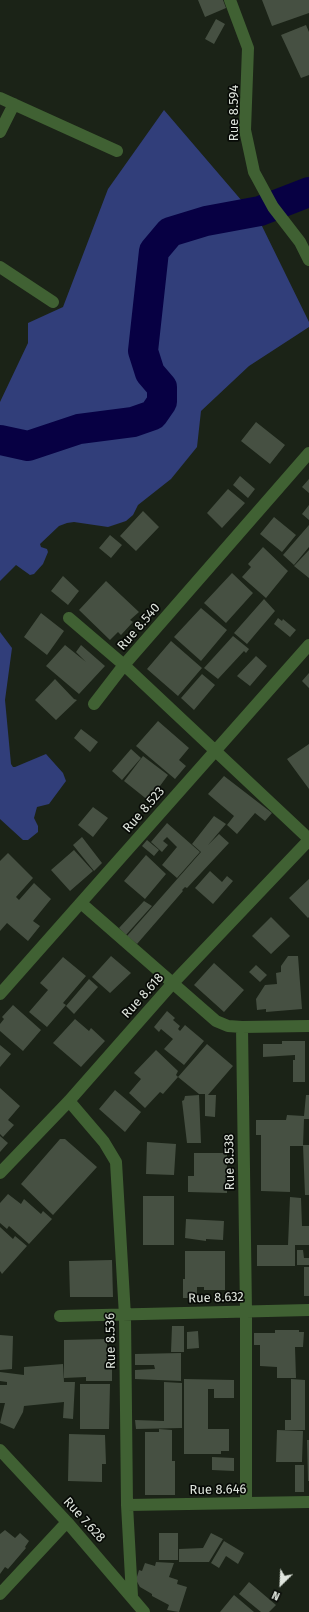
<!DOCTYPE html>
<style>
body{margin:0}
#map{position:relative;width:309px;height:1612px;overflow:hidden;background:#1b2317;font-family:"Fira Sans",sans-serif}
canvas{display:block}
.north{position:absolute;left:261px;top:1564px;width:40px;height:40px;-webkit-text-stroke:3px #080b07;paint-order:stroke;rotate:204deg;font-size:11px;font-weight:700;line-height:16px;text-align:center;color:#e0e6de}
.north::after{content:'';display:block;margin:auto;width:14px;height:18px;background:#e0e6de;clip-path:polygon(50% 0,100% 100%,50% 72%,0 100%)}
</style>
<div id="map">
<canvas width="309" height="1612"></canvas>
<div class="north">N</div>
</div>
<script>
const context = document.querySelector('canvas').getContext('2d');
context.lineJoin = 'round';
function fillPath(path, color) { context.fillStyle = color; context.fill(path, 'evenodd'); }
const shape = rows => new Path2D(rows.map(r => 'M' + r).join(''));
function stroke(path, color, width, dash) { context.strokeStyle = color; context.lineWidth = width; context.lineCap = dash ? 'butt' : 'round'; context.setLineDash(dash || []); context.stroke(path); }
function write(font, color, halo, rows, align = 'center') {
  context.font = font + ' "Fira Sans",sans-serif'; context.lineWidth = 3.5; context.setLineDash([]); context.textBaseline = 'middle'; context.strokeStyle = halo; context.fillStyle = color; for (const [text, x, y, turn = 0] of rows) {
    context.save(); context.translate(x, y); context.rotate((+turn || 0) * Math.PI / 180); context.textAlign = isNaN(turn) ? turn : align; if (halo) context.strokeText(text, 0, 0); context.fillText(text, 0, 0); context.restore();
  }
}
const green = shape([
 [164,110,260,222,309,322,309,327,249,366,201,411,197,447,171,479,138,505,133,515,126,521,108,527,74,522,67,523,59,526,40,544,41,547,47,549,48,552,43,564,34,574,30,575,16,565,0,581,0,402,28,343,28,323,63,307,108,189],
 [0,632,12,648,5,700,11,764,13,767,15,767,46,754,63,773,66,781,49,804,37,807,34,818,38,826,38,832,28,840,23,840,0,819]
]);
const river = shape([
 [0,440,28,446,79,429,133,422,153,415,162,402,162,387,150,373,143,351,154,251,170,232,206,221,260,211,309,192]
]);
const building = shape([
 [198,0,223,0,226,8,205,17],
 [262,0,309,0,309,13,272,26],
 [216,19,225,24,214,44,205,39],
 [306,25,309,32,309,75,301,78,281,35],
 [256,422,285,445,270,464,241,441],
 [240,476,255,489,248,498,233,485],
 [309,479,309,493,302,487],
 [228,489,245,503,222,528,207,513],
 [309,505,309,520,302,514],
 [143,511,159,527,136,551,120,536],
 [274,517,296,535,282,552,260,534],
 [309,525,309,547,294,565,283,555],
 [110,535,122,545,111,558,99,548],
 [263,547,288,571,266,598,242,577,251,567,248,564],
 [309,550,309,578,294,566],
 [232,573,253,593,226,623,204,603],
 [63,576,79,591,68,605,51,591],
 [106,581,139,612,130,620,133,622,121,635,118,632,110,640,79,610],
 [264,599,275,611,247,644,234,633],
 [201,608,227,630,201,661,174,637],
 [41,613,64,631,47,655,24,637],
 [278,618,282,621,283,619,296,630,290,637,274,624],
 [233,636,249,649,246,653,244,651,218,679,204,668],
 [171,641,202,668,178,696,147,669],
 [65,645,86,662,76,652,81,645,105,666,79,694,46,666],
 [256,656,267,666,250,686,237,676],
 [309,673,309,688,302,681],
 [202,674,215,685,194,710,181,698],
 [55,679,74,699,77,700,56,720,35,700],
 [158,721,189,748,179,760,186,766,175,779,136,746],
 [81,729,98,742,90,752,74,738],
 [309,744,309,789,287,759],
 [131,749,141,758,122,780,112,771],
 [143,756,168,775,149,801,124,781],
 [224,776,272,813,265,821,255,813,237,834,227,825,234,816,208,794],
 [93,807,108,818,93,837,78,825],
 [214,816,226,824,208,845,219,834,229,843,187,888,185,887,182,890,183,891,137,944,127,936,201,852,192,844],
 [167,823,200,852,177,878,162,865,177,847,167,837,163,841,168,845,162,852,151,842],
 [82,837,102,863,94,871,73,845],
 [147,840,159,850,154,856,142,846],
 [74,850,93,871,70,891,51,870],
 [8,853,33,878,16,897,19,900,34,883,51,899,33,921,40,926,28,941,7,923,0,931,0,861],
 [146,855,166,874,145,899,124,881],
 [210,871,222,882,227,876,233,881,213,904,195,888],
 [309,879,309,917,308,918,289,898],
 [144,901,152,906,126,935,119,928],
 [271,917,290,936,271,954,252,936],
 [111,956,131,973,110,993,92,977],
 [288,956,298,956,302,1009,266,1012,266,1009,257,1010,256,999,265,985,277,984,276,973,281,972,281,966],
 [63,957,86,976,63,1003,66,1005,47,1027,29,1012,48,990,40,983],
 [214,963,244,990,224,1012,194,985],
 [256,965,267,975,260,982,249,972],
 [89,979,98,987,74,1014,66,1006],
 [13,1005,41,1030,23,1051,0,1031,0,1024,4,1019,2,1017],
 [167,1011,175,1018,173,1020,180,1026,178,1029,180,1031,185,1025,204,1041,184,1065,164,1049,173,1039,161,1029,159,1032,154,1027],
 [75,1019,89,1031,91,1028,105,1041,81,1067,53,1043],
 [282,1041,305,1041,305,1082,293,1082,293,1060,295,1060,295,1055,263,1057,263,1044,282,1044],
 [207,1044,233,1066,208,1095,216,1095,215,1117,205,1116,205,1094,199,1094,178,1077],
 [0,1045,11,1054,0,1067],
 [156,1050,178,1071,176,1075,178,1077,163,1094,160,1092,145,1108,129,1093,141,1079,134,1073],
 [0,1088,20,1106,8,1120,14,1125,3,1137,0,1134],
 [115,1090,141,1112,125,1132,99,1109],
 [199,1095,201,1143,187,1143,182,1101,184,1100,185,1096],
 [306,1095,309,1095,309,1119,304,1119,303,1146,290,1146,290,1192,261,1191,261,1135,256,1135,256,1120,286,1120,287,1115,304,1116],
 [0,1136,8,1143,0,1152],
 [60,1139,65,1139,97,1167,53,1215,21,1184],
 [147,1142,176,1144,174,1175,146,1174],
 [303,1145,309,1145,309,1195,305,1195],
 [194,1153,227,1153,227,1193,188,1192,188,1176,194,1176],
 [8,1194,21,1204,24,1199,41,1214,43,1211,52,1219,29,1244,9,1226,7,1229,0,1223,0,1203],
 [143,1196,174,1196,174,1245,143,1245],
 [290,1197,301,1198,302,1226,309,1226,309,1245,295,1245,295,1266,257,1266,257,1245,288,1245],
 [186,1219,224,1221,223,1240,206,1239,206,1241,185,1238],
 [0,1227,13,1239,15,1236,27,1246,2,1274,0,1271],
 [297,1250,303,1250,304,1258,309,1258,309,1265,297,1265],
 [185,1251,225,1251,225,1290,204,1290,204,1287,197,1287,197,1298,183,1298,183,1279,185,1279],
 [112,1260,113,1297,70,1297,69,1261],
 [304,1267,309,1267,309,1296,304,1296],
 [172,1326,184,1326,184,1352,171,1352],
 [275,1330,299,1330,299,1332,304,1332,303,1347,295,1347,296,1378,277,1378,277,1367,260,1366,260,1345,254,1345,254,1333,275,1333],
 [198,1331,199,1348,187,1349,187,1332],
 [0,1335,13,1336,12,1369,0,1370],
 [107,1339,107,1366,112,1366,112,1381,86,1381,86,1377,64,1378,64,1340],
 [181,1353,181,1381,135,1379,135,1370,155,1369,154,1365,135,1365,135,1354],
 [63,1364,64,1382,75,1382,73,1419,63,1418,64,1402,24,1406,23,1412,14,1429,0,1423,5,1403,0,1403,0,1385,7,1385,7,1382,0,1381,0,1372,24,1375,24,1367],
 [184,1379,234,1380,234,1398,214,1398,214,1389,208,1389,208,1429,229,1429,229,1451,221,1451,221,1454,184,1454],
 [291,1379,305,1380,305,1430,285,1430,285,1420,291,1420],
 [164,1382,182,1383,182,1428,136,1429,135,1420,164,1421],
 [80,1384,110,1384,109,1429,80,1429],
 [159,1429,172,1430,172,1461,175,1461,175,1495,145,1495,145,1432,159,1432],
 [277,1430,303,1431,302,1462,276,1462],
 [69,1434,105,1435,106,1464,102,1464,102,1482,68,1481],
 [307,1440,309,1440,309,1481,308,1481],
 [212,1457,234,1458,234,1471,212,1470],
 [295,1465,304,1465,304,1492,295,1492],
 [5,1530,15,1538,20,1533,29,1541,25,1547,26,1548,8,1569,5,1567,0,1574,0,1534],
 [159,1533,178,1533,178,1560,159,1560],
 [211,1533,223,1539,209,1562,179,1562,179,1549,203,1548],
 [224,1541,244,1553,238,1564,226,1556,219,1568,211,1563],
 [156,1562,174,1563,169,1577,178,1580,177,1584,187,1587,179,1612,167,1610,169,1605,152,1596,152,1594,140,1587,136,1580,139,1570,142,1571,145,1563,155,1566],
 [249,1582,276,1605,269,1612,261,1612,239,1594],
 [234,1595,254,1612,220,1612]
]);
const street = shape([
 [230,0,248,48,245,130,254,172,273,207,300,242,309,260],
 [0,98,117,151],
 [0,132,14,104],
 [0,267,53,302],
 [309,453,124,665,309,839],
 [69,618,124,665,94,704],
 [81,903,216,1021,228,1026,242,1027,246,1311,246,1503],
 [0,994,309,645],
 [242,1027,309,1026],
 [69,1101,104,1142,116,1162,125,1316,127,1505,132,1596],
 [0,1173,69,1101,172,984,309,840],
 [60,1316,309,1310],
 [0,1450,67,1522,144,1612],
 [127,1505,309,1502],
 [0,1594,67,1522]
]);
const streetNames = [
 ["Rue 8.594",234,113,-90],
 ["Rue 8.540",139,627,-49],
 ["Rue 8.523",144,810,-49],
 ["Rue 8.618",143,996,-48],
 ["Rue 8.538",230,1162,-91],
 ["Rue 8.632",216,1298,-2],
 ["Rue 8.536",111,1341,-91],
 ["Rue 8.646",218,1490,-1],
 ["Rue 7.628",84,1520,48]
];
fillPath(green, '#313e7a');
stroke(river, '#070043', 30);
fillPath(building, '#465042');
stroke(street, '#406133', 12);
write('13px', '#e0e6de', '#080b07', streetNames);
</script>
